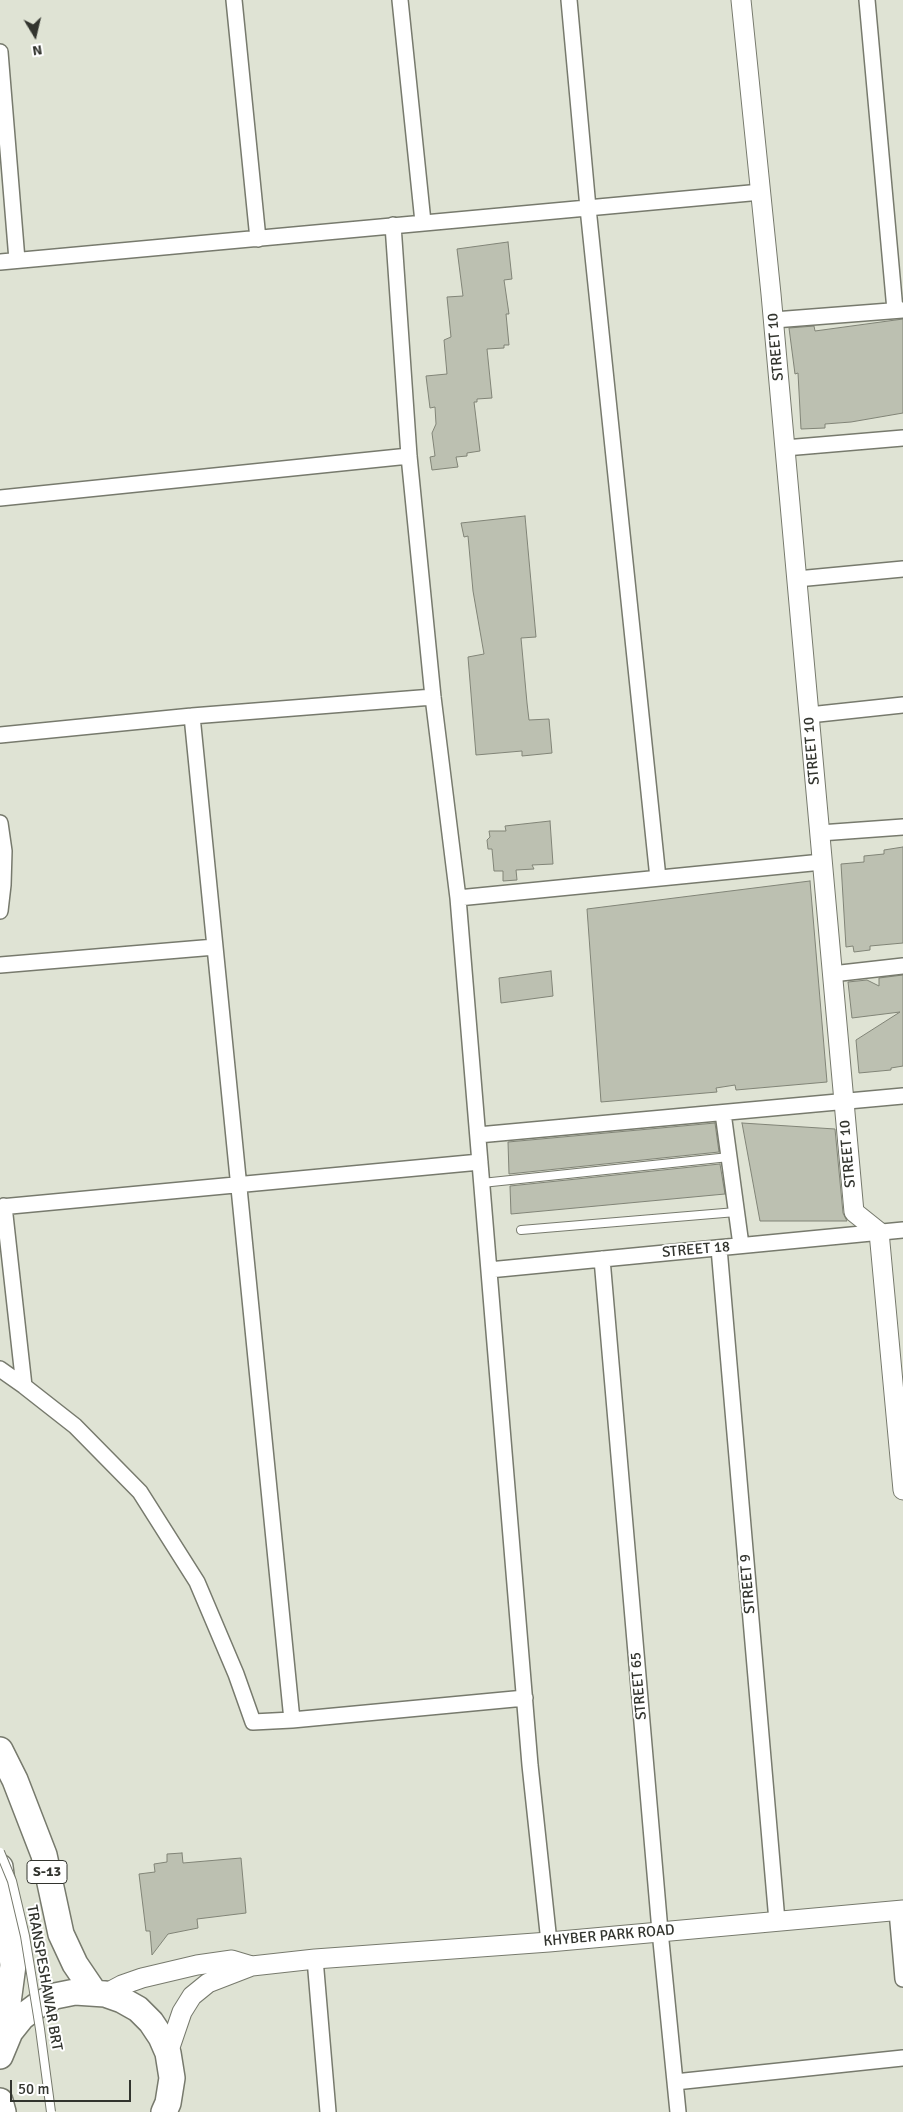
<!DOCTYPE html>
<style>
body{margin:0}
#map{position:relative;width:903px;height:2112px;overflow:hidden;background:#dfe3d4;font-family:Signika,sans-serif}
canvas{display:block}
.north{position:absolute;left:10px;top:10px;width:50px;height:50px;-webkit-text-stroke:4px #fff;paint-order:stroke;rotate:171deg;font-size:14px;font-weight:700;line-height:20px;text-align:center;color:#32342e}
.north::after{content:'';display:block;margin:auto;width:18px;height:22px;background:#32342e;clip-path:polygon(50% 0,100% 100%,50% 72%,0 100%)}
.scale{position:absolute;left:10px;top:2080px;width:121px;height:22px;box-sizing:border-box;border:2px solid #32342e;border-top:0;padding-left:6px;font-size:15px;line-height:18px;white-space:nowrap;color:#32342e;-webkit-text-stroke:4px #fff;paint-order:stroke}
</style>
<div id="map">
<canvas width="903" height="2112"></canvas>
<div class="north">N</div>
<div class="scale">50 m</div>
</div>
<script>
const context = document.querySelector('canvas').getContext('2d');
context.lineJoin = 'round';
function fillPath(path, color) { context.fillStyle = color; context.fill(path, 'evenodd'); }
const shape = rows => new Path2D(rows.map(r => 'M' + r).join(''));
function stroke(path, color, width, dash) { context.strokeStyle = color; context.lineWidth = width; context.lineCap = dash ? 'butt' : 'round'; context.setLineDash(dash || []); context.stroke(path); }
function write(font, color, halo, rows, align = 'center') {
  context.font = font + ' Signika,sans-serif'; context.lineWidth = 4; context.setLineDash([]); context.textBaseline = 'middle'; context.strokeStyle = halo; context.fillStyle = color; for (const [text, x, y, turn = 0] of rows) {
    context.save(); context.translate(x, y); context.rotate((+turn || 0) * Math.PI / 180); context.textAlign = isNaN(turn) ? turn : align; if (halo) context.strokeText(text, 0, 0); context.fillText(text, 0, 0); context.restore();
  }
}
const building = shape([
 [508,242,512,279,504,280,509,314,506,314,509,345,504,345,504,348,487,349,492,398,477,399,477,402,474,402,480,451,467,453,467,456,456,457,458,467,432,470,430,457,435,456,432,433,436,424,435,407,430,408,426,376,447,374,444,340,451,337,447,297,463,296,457,249,508,242],
 [903,319,903,413,851,422,825,424,825,428,801,429,798,373,795,374,789,328,814,326,815,331,903,319],
 [525,516,536,637,521,638,527,703,529,720,549,719,552,753,522,756,522,751,476,755,468,657,484,654,473,591,468,536,464,537,461,523,525,516],
 [550,821,553,864,532,865,534,869,516,870,517,880,503,881,503,871,494,871,492,849,488,849,487,840,490,837,489,831,506,831,505,826,550,821],
 [903,847,903,943,870,946,870,950,854,952,853,946,846,947,841,864,864,862,864,856,884,854,884,850,903,847],
 [810,881,827,1082,736,1090,735,1085,716,1088,717,1092,601,1102,587,909,810,881],
 [551,971,553,996,501,1003,499,978,551,971],
 [903,975,903,1066,891,1068,891,1070,859,1073,856,1040,900,1012,852,1018,848,982,867,980,879,986,879,978,903,975],
 [715,1123,719,1152,509,1174,508,1142,715,1123],
 [742,1123,835,1129,843,1213,847,1221,760,1221,742,1123],
 [720,1164,725,1194,511,1214,510,1186,720,1164],
 [182,1853,183,1863,241,1858,246,1913,197,1919,198,1928,168,1934,152,1955,150,1931,146,1931,139,1874,155,1872,154,1864,167,1862,167,1854,182,1853]
]);
const service = shape([
 [482,1183,729,1157],
 [521,1230,736,1212]
]);
const minor = shape([
 [234,0,258,239],
 [400,0,423,222],
 [569,0,588,208,658,878],
 [867,0,895,310],
 [0,52,17,260],
 [393,225,409,456,433,697,458,898,530,1765,549,1942],
 [0,262,761,192],
 [774,320,903,310],
 [785,448,903,438],
 [0,498,409,456],
 [797,579,903,569],
 [809,715,903,705],
 [192,716,292,1720],
 [0,735,192,716,433,697],
 [0,823,4,851,3,885,0,911],
 [820,833,903,827],
 [458,898,822,862],
 [0,965,215,947],
 [832,974,903,966],
 [723,1113,741,1245],
 [478,1135,903,1096],
 [4,1206,24,1386],
 [0,1207,480,1162],
 [719,1248,777,1921],
 [602,1259,660,1931,678,2112],
 [489,1270,903,1230],
 [0,1369,24,1386,75,1426,140,1492,197,1582,236,1674,253,1722,292,1720,525,1698],
 [897,1911,903,1979],
 [315,1959,328,2112],
 [675,2082,903,2058]
]);
const tertiary = shape([
 [741,0,771,294,854,1212,879,1232,903,1490],
 [105,1994,122,1985,142,1978,197,1965,232,1960,252,1966],
 [168,2053,182,2012,192,1996,208,1983,252,1966,315,1959,549,1942,903,1910]
]);
const trunk = shape([
 [0,1750,15,1780,44,1855,61,1934,75,1964,94,1992],
 [0,1867,13,1965,3,2040],
 [0,2056,10,2032,22,2017,38,2005,55,1996,75,1992,105,1994,122,2000,138,2009,151,2022,161,2037,168,2053,172,2078,168,2103,164,2112],
 [0,2101,3,2112]
]);
const serviceBridge = shape([
 [0,1852,12,1881,25,1936,40,2029,51,2112]
]);
const shields = [
 [47,1872,40]
];
const shieldNames = [
 ["S-13",47,1872]
];
const streetNames = [
 ["STREET 10",776,347,-95],
 ["STREET 10",812,751,-95],
 ["STREET 10",848,1154,-95],
 ["STREET 18",696,1250,-5],
 ["STREET 9",748,1584,-95],
 ["STREET 65",639,1686,-95],
 ["KHYBER PARK ROAD",609,1936,-5],
 ["TRANSPESHAWAR BRT",44,1978,80]
];
fillPath(building, '#bcc0b1');
stroke(building, '#818477', 1);
stroke(service, '#777a6d', 10);
stroke(minor, '#777a6d', 18);
stroke(tertiary, '#777a6d', 21);
stroke(trunk, '#777a6d', 28);
stroke(service, '#fff', 8);
stroke(minor, '#fff', 15);
stroke(tertiary, '#fff', 19);
stroke(trunk, '#fff', 25);
stroke(serviceBridge, '#777a6d', 10, []);
stroke(serviceBridge, '#fff', 8);
for (const [x, y, w] of shields) { const box = new Path2D(); box.roundRect(x - w / 2, y - 11.5, w, 23, 4); context.fillStyle = '#fff'; context.fill(box); stroke(box, '#32342e', 1); }
write('bold 14px', '#32342e', null, shieldNames);
write('15px', '#32342e', '#fff', streetNames);
</script>
